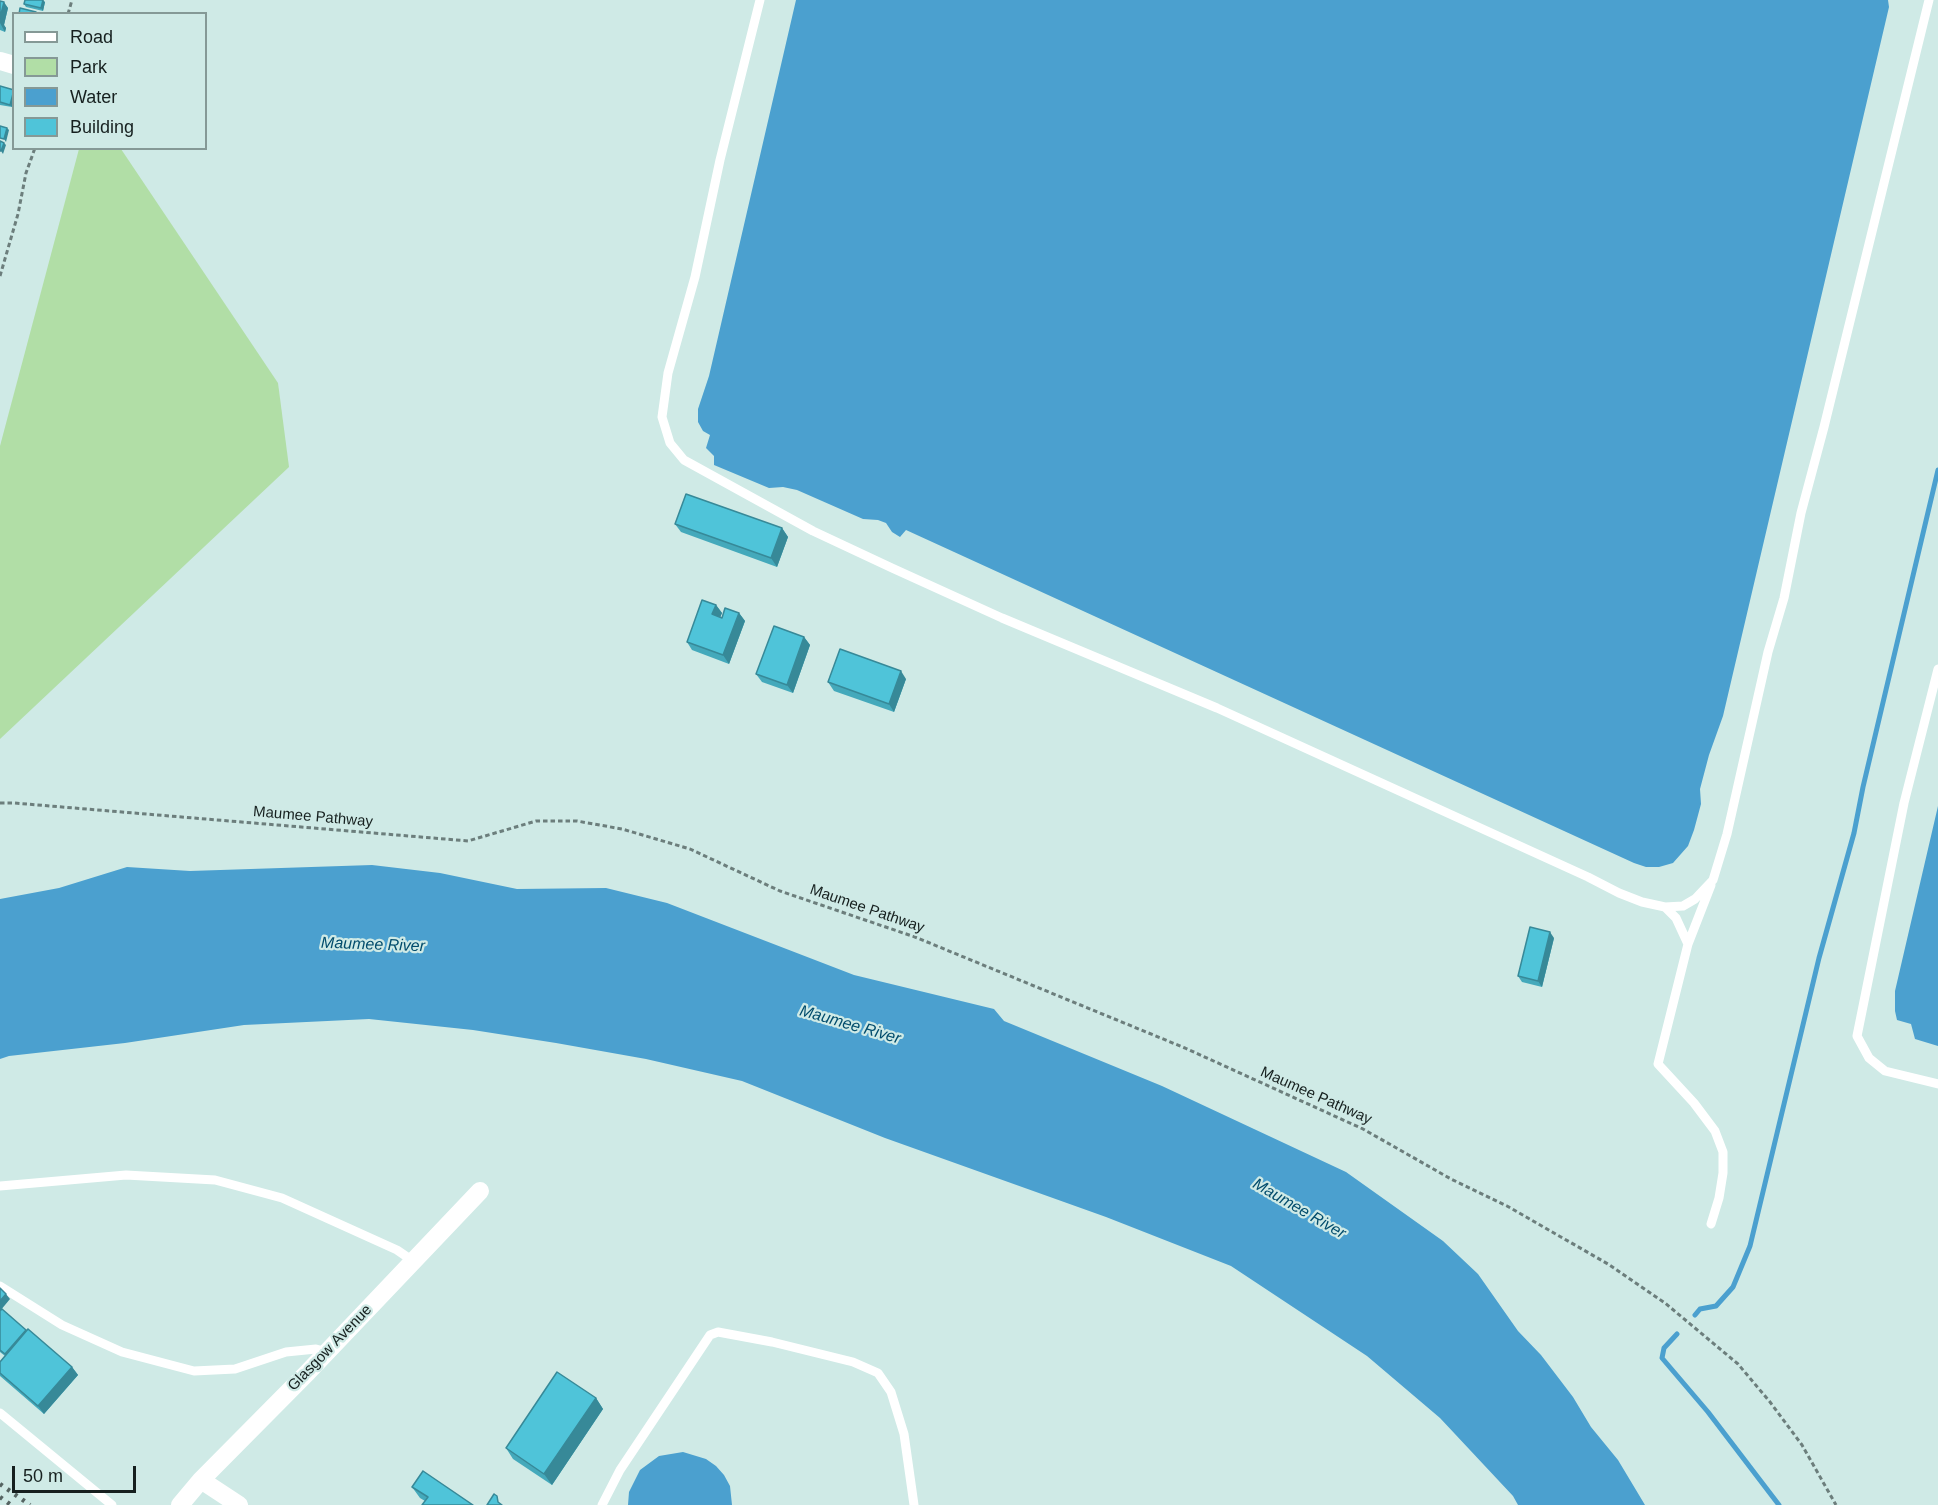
<!DOCTYPE html>
<style>
body{margin:0}
#map{position:relative;width:1938px;height:1505px;overflow:hidden;background:#cfeae6;font-family:Arial,sans-serif}
canvas{display:block}
.legend{position:absolute;left:12px;top:12px;width:195px;height:138px;box-sizing:border-box;background:#cfeae6;border:2px solid #859996;margin:0;padding:8px 10px;list-style:none;font-size:18px;color:#16201f}
.legend li{display:flex;align-items:center;gap:12px;height:30px}
.legend b{width:30px;border:2px solid #859996}
.scale{position:absolute;left:12px;top:1466px;width:124px;height:27px;box-sizing:border-box;border:3px solid #16201f;border-top:0;padding-left:8px;font-size:18px;line-height:21px;white-space:nowrap;color:#16201f;-webkit-text-stroke:4px #cfeae6;paint-order:stroke}
</style>
<div id="map">
<canvas width="1938" height="1505"></canvas>
<ul class="legend">
<li><b style="height:8px;background:#fff"></b>Road</li>
<li><b style="height:16px;background:#b1dea6"></b>Park</li>
<li><b style="height:16px;background:#4ba0cf"></b>Water</li>
<li><b style="height:16px;background:#4fc4d9"></b>Building</li>
</ul>
<div class="scale">50 m</div>
</div>
<script>
const context = document.querySelector('canvas').getContext('2d');
context.lineJoin = 'round';
function fillPath(path, color) { context.fillStyle = color; context.fill(path, 'evenodd'); }
const shape = rows => new Path2D(rows.map(r => 'M' + r).join(''));
function stroke(path, color, width, dash) { context.strokeStyle = color; context.lineWidth = width; context.lineCap = dash ? 'butt' : 'round'; context.setLineDash(dash || []); context.stroke(path); }
function write(font, color, halo, rows, align = 'center') {
  context.font = font + ' Arial,sans-serif'; context.lineWidth = 4.5; context.setLineDash([]); context.textBaseline = 'middle'; context.strokeStyle = halo; context.fillStyle = color; for (const [text, x, y, turn = 0] of rows) {
    context.save(); context.translate(x, y); context.rotate((+turn || 0) * Math.PI / 180); context.textAlign = isNaN(turn) ? turn : align; if (halo) context.strokeText(text, 0, 0); context.fillText(text, 0, 0); context.restore();
  }
}
const green = shape([
 [79,149,121,149,278,383,289,467,0,739,0,446]
]);
const water = shape([
 [796,0,1888,0,1889,7,1723,716,1709,755,1700,789,1701,804,1694,830,1688,846,1673,863,1659,867,1646,867,1634,863,906,530,900,537,892,532,886,523,878,520,863,519,797,490,783,487,769,488,714,465,714,456,706,448,710,435,703,431,698,422,698,409,709,376],
 [1938,806,1938,1046,1915,1039,1911,1024,1897,1020,1895,1011,1895,991],
 [372,865,440,873,517,889,606,888,667,903,854,975,994,1009,1004,1021,1162,1086,1346,1172,1443,1241,1478,1274,1518,1331,1541,1355,1573,1397,1591,1427,1618,1460,1645,1505,1518,1505,1513,1496,1440,1418,1367,1356,1231,1266,1106,1217,885,1138,742,1081,646,1059,556,1043,473,1030,369,1019,244,1025,125,1043,9,1056,0,1059,0,899,59,888,127,867,190,871],
 [683,1452,706,1459,716,1466,724,1475,730,1486,732,1505,628,1505,629,1492,640,1470,659,1456]
]);
const stream = shape([
 [1695,1315,1700,1309,1716,1306,1733,1287,1750,1246,1819,958,1854,833,1863,787,1938,470],
 [1677,1334,1664,1348,1662,1358,1708,1412,1779,1505]
]);
const path = shape([
 [68,14,72,0],
 [0,276,18,214,26,173,35,148],
 [0,803,14,803,468,841,536,821,577,821,622,829,690,849,780,891,915,937,1185,1048,1363,1129,1451,1179,1507,1206,1608,1264,1665,1303,1738,1364,1770,1402,1802,1445,1836,1505]
]);
const service = shape([
 [760,0,720,160,695,277,668,373,662,417,670,443,684,460,813,531,892,568,1002,618,1217,708,1588,877,1619,893,1642,902,1665,907,1683,906,1695,899,1713,880,1727,834,1768,652,1784,598,1801,513,1824,427,1929,0],
 [1938,669,1904,803,1857,1036,1869,1058,1885,1071,1938,1084],
 [1711,885,1688,944,1658,1064,1694,1103,1715,1131,1723,1152,1723,1173,1719,1198,1711,1224],
 [1665,907,1676,918,1688,944],
 [0,1186,126,1175,215,1180,282,1198,397,1250,413,1261],
 [0,1286,62,1325,122,1352,194,1371,235,1369,286,1352,316,1349,328,1352],
 [0,1413,112,1505],
 [602,1505,620,1470,710,1335,718,1332,772,1342,853,1362,878,1373,891,1392,904,1434,914,1505]
]);
const minor = shape([
 [0,61,14,65],
 [201,1480,239,1505],
 [180,1505,201,1480,307,1373,480,1191]
]);
const rail = shape([
 [0,1484,30,1505],
 [0,1497,11,1505]
]);
const wall = shape([
 [0,1,8,8,4,25,6,28,5,32,0,30],
 [45,2,43,11,26,7,24,4],
 [0,86,14,90,14,102,12,107,0,105],
 [675,524,782,528,788,537,777,567,681,532],
 [716,605,722,613,720,617,722,618,739,613,745,621,729,664,692,650,687,642],
 [804,637,810,645,793,693,762,682,756,674],
 [906,679,894,712,834,691,828,682],
 [1554,938,1542,987,1522,982,1518,976],
 [0,1311,72,1367,78,1375,44,1414,0,1376,0,1362,5,1356,0,1352],
 [596,1398,603,1409,552,1485,513,1459,506,1448],
 [412,1487,473,1505,425,1501,420,1498]
]);
const shadedWall = shape([
 [43,0,45,2,43,11,41,8],
 [4,2,8,8,4,25,6,28,5,32,0,23,0,18],
 [14,91,14,102,12,107,10,105],
 [7,128,9,130,6,142,4,139],
 [4,143,6,145,3,154,1,151],
 [782,528,788,537,777,567,771,558],
 [716,605,722,613,718,623,712,614],
 [739,613,745,621,729,664,723,655],
 [804,637,810,645,793,693,787,685],
 [901,671,906,679,894,712,889,704],
 [1550,932,1554,938,1542,987,1538,981],
 [6,1294,10,1299,0,1311,0,1301],
 [26,1330,30,1336,9,1359,5,1354],
 [72,1367,78,1375,44,1414,38,1406],
 [596,1398,603,1409,552,1485,544,1474]
]);
const building = shape([
 [25,0,43,0,41,8,24,4,25,0],
 [0,1,4,2,0,18,0,1],
 [20,8,36,12,36,14,19,14,20,8],
 [0,86,14,90,10,105,0,102,0,86],
 [0,126,7,128,4,139,0,138,0,126],
 [0,141,4,143,1,151,0,151,0,141],
 [686,494,782,528,771,558,675,524,686,494],
 [702,600,716,605,712,614,722,618,725,608,739,613,723,655,687,642,702,600],
 [774,626,804,637,787,685,756,674,774,626],
 [840,649,901,671,889,704,828,682,840,649],
 [1530,927,1550,932,1538,981,1518,976,1530,927],
 [0,1288,6,1294,0,1301,0,1288],
 [2,1309,26,1330,5,1354,0,1350,0,1311,2,1309],
 [28,1329,72,1367,38,1406,0,1373,0,1362,28,1329],
 [557,1372,596,1398,544,1474,506,1448,557,1372],
 [423,1471,473,1505,422,1505,428,1497,412,1487,423,1471],
 [494,1494,497,1496,498,1502,502,1505,487,1505,494,1494]
]);
const streetNames = [
 ["Maumee Pathway",313,817,5],
 ["Maumee Pathway",867,909,19],
 ["Maumee Pathway",1316,1096,24],
 ["Glasgow Avenue",330,1348,-46]
];
const waterNames = [
 ["Maumee River",373,945,2],
 ["Maumee River",850,1025,16],
 ["Maumee River",1299,1209,30]
];
fillPath(green, '#b1dea6');
fillPath(water, '#4ba0cf');
stroke(stream, '#4ba0cf', 5);
stroke(path, '#6c7e7c', 3, [4.5, 3]);
stroke(service, '#fff', 9);
stroke(minor, '#fff', 18);
stroke(rail, '#556462', 4.5, [3, 6]);
fillPath(wall, '#44a9bb');
fillPath(shadedWall, '#378998');
fillPath(building, '#4fc4d9');
stroke(building, '#378998', 1.5);
write('15px', '#16201f', '#cfeae6', streetNames);
write('italic 16px', '#024c6c', '#cfeae6', waterNames);
</script>
